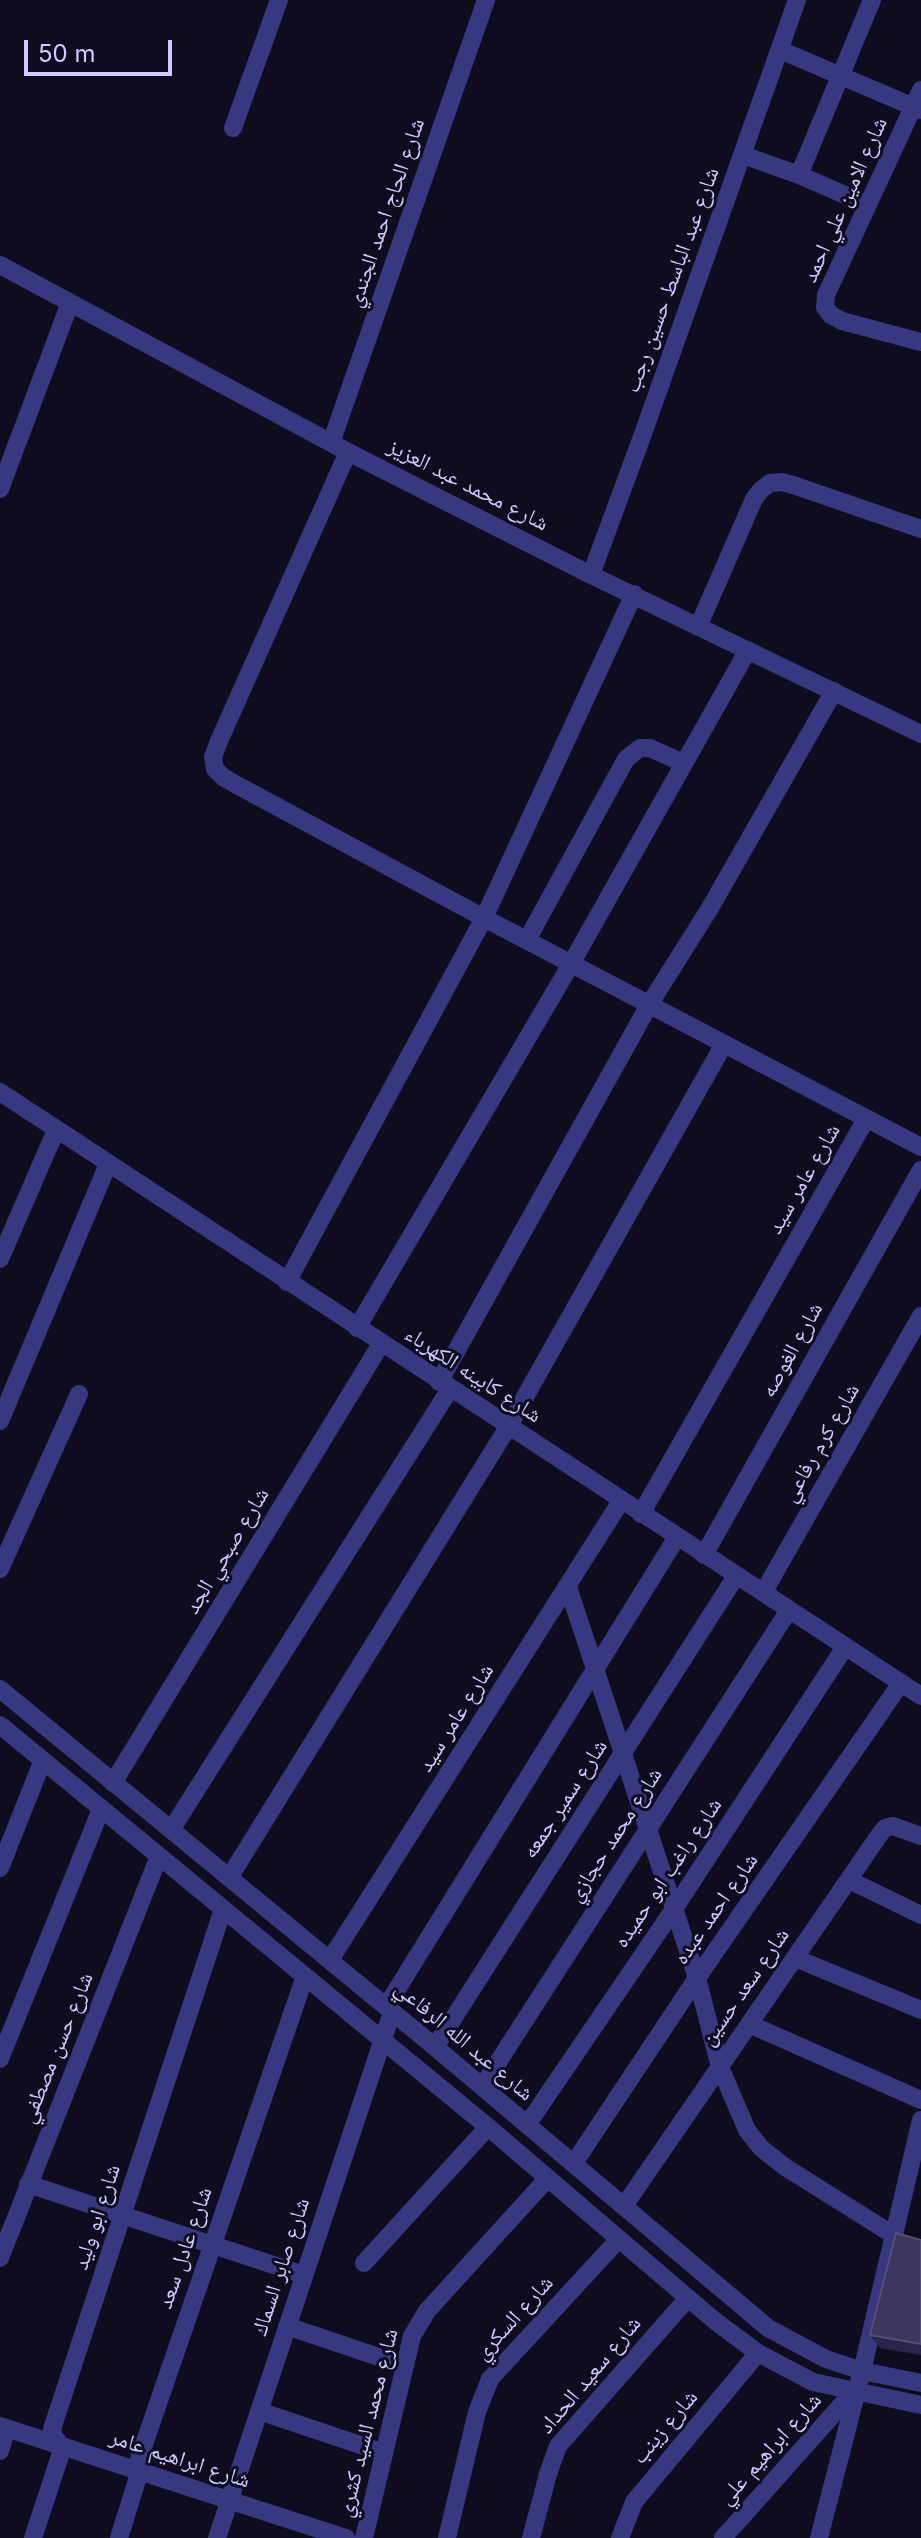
<!DOCTYPE html>
<meta charset="utf-8">
<style>
body{margin:0}
#map{position:relative;width:921px;height:2538px;overflow:hidden;background:#0f0c20;font-family:Inter,sans-serif}
canvas{display:block}
.scale{position:absolute;left:24px;top:40px;width:148px;height:36px;box-sizing:border-box;border:4px solid #cfcbff;border-top:0;padding-left:10px;font-size:24px;line-height:28px;white-space:nowrap;color:#cfcbff;-webkit-text-stroke:6px #0f0c20;paint-order:stroke}
</style>
<div id="map">
<canvas width="921" height="2538"></canvas>
<div class="scale">50 m</div>
</div>
<script>
const context = document.querySelector('canvas').getContext('2d');
context.lineJoin = 'round';
const shape = rows => new Path2D(rows.map(r => 'M' + r).join(''));
function stroke(path, color, width, dash) { context.strokeStyle = color; context.lineWidth = width; context.lineCap = dash ? 'butt' : 'round'; context.setLineDash(dash || []); context.stroke(path); }
function fillPath(path, color) { context.fillStyle = color; context.fill(path, 'evenodd'); }
function write(font, color, halo, rows, align = 'center') {
  context.font = font + ' Inter,"Noto Naskh Arabic",sans-serif'; context.lineWidth = 6; context.setLineDash([]); context.textBaseline = 'middle'; context.strokeStyle = halo; context.fillStyle = color; for (const [text, x, y, turn = 0] of rows) {
    context.save(); context.translate(x, y); context.rotate((+turn || 0) * Math.PI / 180); context.textAlign = isNaN(turn) ? turn : align; if (halo) context.strokeText(text, 0, 0); context.fillText(text, 0, 0); context.restore();
  }
}
const street = shape([
 [780,50,921,110],
 [921,90,826,295,825,307,831,315,842,321,921,342],
 [233,128,279,0],
 [743,155,799,175,868,205],
 [799,175,872,0],
 [0,265,348,452,591,575,921,734],
 [331,443,486,0],
 [348,452,219,741,213,757,215,769,223,777,235,784,484,918,921,1147],
 [0,489,70,303],
 [591,575,644,431,797,0],
 [698,627,754,499,761,490,770,483,782,482,793,485,921,529],
 [527,940,626,759,640,748,650,748,683,763],
 [0,1092,921,1696],
 [0,1259,56,1130],
 [287,1282,484,918,634,594],
 [357,1328,571,964,748,650],
 [439,1382,649,1005,710,908,834,691],
 [0,1421,108,1164],
 [641,1514,866,1119],
 [704,1555,921,1170],
 [0,1569,79,1394],
 [568,1587,697,1978,720,2067,747,2130,761,2148,785,2167,895,2236],
 [763,1593,921,1316],
 [0,1689,435,2047,768,2328,826,2359,862,2371,921,2383],
 [0,1725,488,2127,715,2321,758,2353,813,2382,921,2405],
 [113,1783,381,1344],
 [171,1830,450,1389],
 [0,1868,43,1760],
 [229,1878,508,1427,724,1044],
 [849,1880,921,1915],
 [795,1958,921,2010],
 [330,1960,621,1501],
 [386,2007,677,1537],
 [749,2024,921,2100],
 [435,2047,736,1576],
 [0,2059,101,1809],
 [482,2087,789,1610],
 [527,2125,674,1909,845,1647],
 [574,2163,697,1978,901,1683],
 [28,2184,304,2275],
 [624,2206,880,1834,885,1828,893,1826,921,1836],
 [0,2258,159,1856],
 [364,2263,488,2127],
 [287,2326,405,2366],
 [259,2411,384,2453],
 [0,2426,346,2538],
 [0,2451,7,2428],
 [33,2538,61,2453,61,2446,53,2435,52,2429,223,1909],
 [119,2538,138,2477,139,2459,305,1976],
 [217,2538,392,2012],
 [364,2538,412,2336,427,2311,548,2178],
 [447,2538,477,2412,490,2379,619,2239],
 [531,2538,548,2474,558,2446,688,2298],
 [620,2538,634,2502,758,2353],
 [723,2538,853,2392],
 [819,2538,862,2371,921,2120]
]);
const wall = shape([
 [921,2240,921,2355,880,2348,870,2335]
]);
const building = shape([
 [896,2233,921,2240,921,2344,870,2335,896,2233]
]);
const streetNames = [
 ["شارع الامين علي احمد",845,200,-66],
 ["شارع الحاج احمد الجندي",386,213,-71],
 ["شارع عبد الباسط حسين رجب",672,280,-70],
 ["شارع محمد عبد العزيز",468,485,27],
 ["شارع عامر سيد",804,1179,-60],
 ["شارع الغوصه",792,1350,-61],
 ["شارع كابينه الكهرباء",473,1375,33],
 ["شارع كرم رفاعي",821,1443,-60],
 ["شارع صبحي الجد",227,1551,-59],
 ["شارع عامر سيد",456,1718,-58],
 ["شارع سمير جمعه",565,1799,-57],
 ["شارع محمد حجازي",615,1835,-57],
 ["شارع راغب ابو حميده",668,1873,-56],
 ["شارع احمد عبده",716,1909,-55],
 ["شارع سعد حسين",745,1987,-55],
 ["شارع عبد الله الرفاعي",464,2041,40],
 ["شارع حسن مصطفي",57,2048,-68],
 ["شارع ابو وليد",97,2217,-72],
 ["شارع عادل سعد",185,2248,-71],
 ["شارع صابر السماك",281,2267,-72],
 ["شارع السكري",514,2318,-48],
 ["شارع سعيد الحداد",590,2375,-50],
 ["شارع محمد السيد كشري",368,2423,-76],
 ["شارع زينب",665,2427,-50],
 ["شارع ابراهيم علي",770,2449,-48],
 ["شارع ابراهيم عامر",180,2459,18]
];
stroke(street, '#37387f', 18);
fillPath(wall, '#2b254e');
fillPath(building, '#3d3661');
stroke(building, '#544e7a', 2);
write('22px', '#cfcbff', '#0f0c20', streetNames);
</script>
